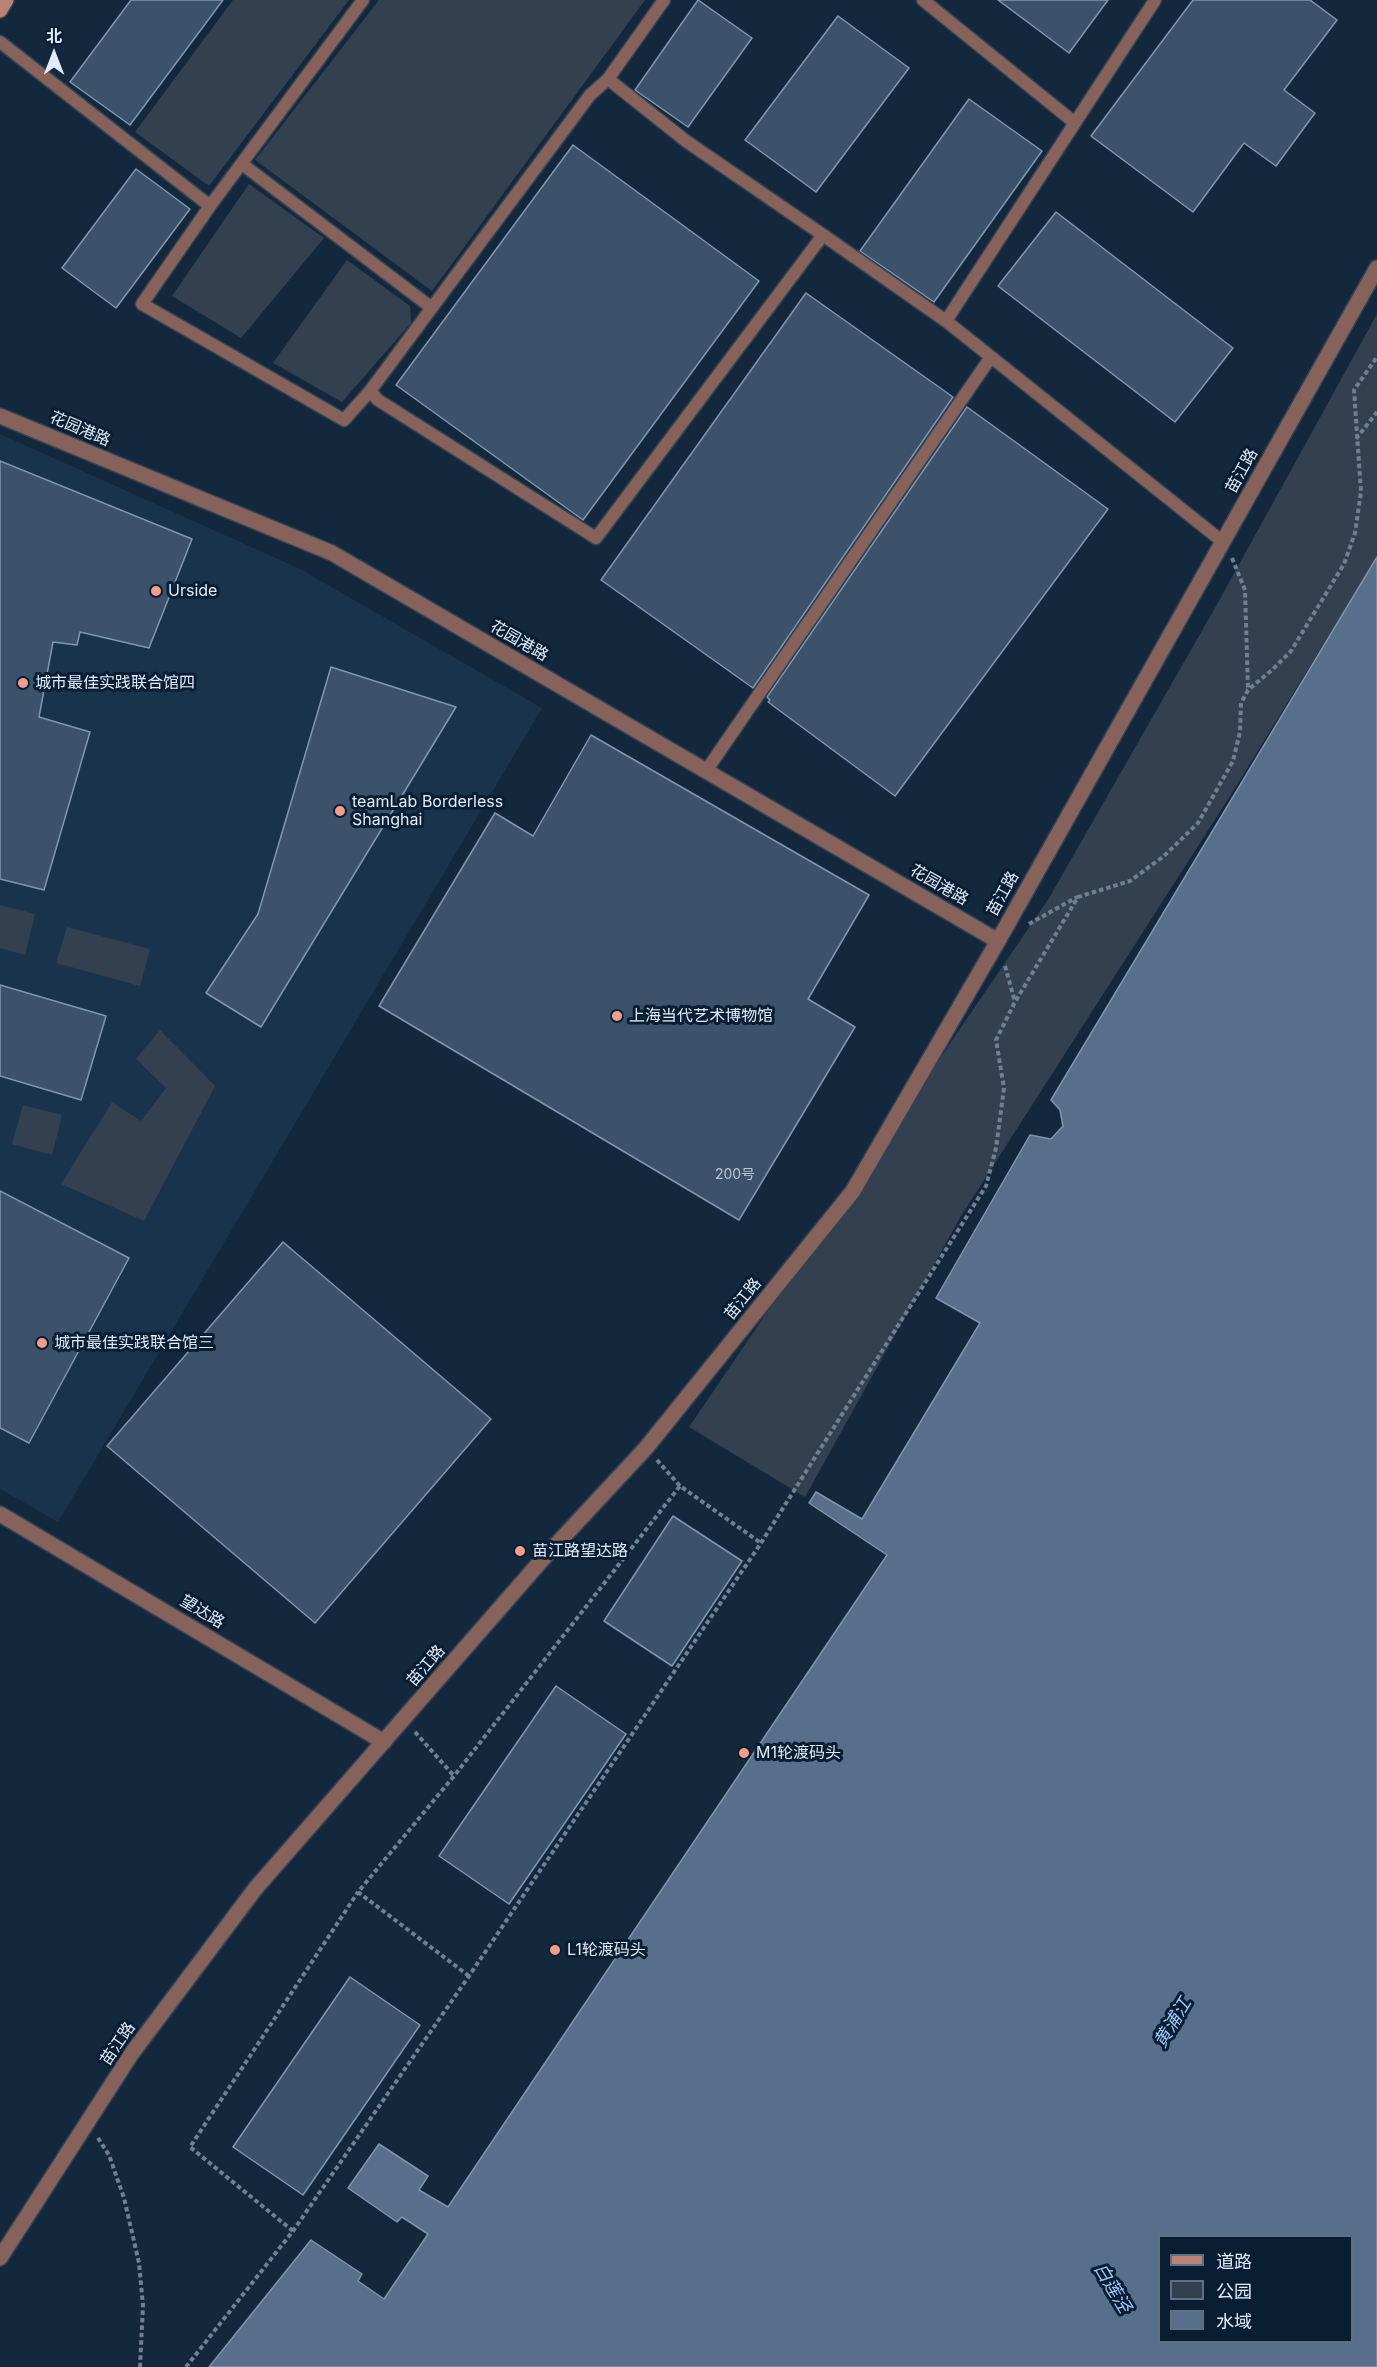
<!DOCTYPE html>
<meta charset="utf-8">
<style>
body{margin:0}
#map{position:relative;width:1377px;height:2367px;overflow:hidden;background:#14283d;font-family:Inter,"Noto Sans SC",sans-serif}
canvas{display:block}
.legend{position:absolute;left:1158px;top:2235px;width:195px;height:108px;box-sizing:border-box;background:#0a1e33;border:2px solid #5f7083;margin:0;padding:8px 10px;list-style:none;font-size:18px;color:#dfebfa}
.legend li{display:flex;align-items:center;gap:12px;height:30px}
.legend b{width:30px;border:2px solid #5f7083}
.north{position:absolute;left:24px;top:24px;width:60px;height:60px;-webkit-text-stroke:4px #0a1e33;paint-order:stroke;rotate:0deg;font-size:16px;font-weight:700;line-height:24px;text-align:center;color:#dfebfa}
.north::after{content:'';display:block;margin:auto;width:21px;height:27px;background:#dfebfa;clip-path:polygon(50% 0,100% 100%,50% 72%,0 100%)}
</style>
<div id="map">
<canvas width="1377" height="2367"></canvas>
<ul class="legend">
<li><b style="height:8px;background:#bd8276"></b>道路</li>
<li><b style="height:16px;background:#32404f"></b>公园</li>
<li><b style="height:16px;background:#576f8a"></b>水域</li>
</ul>
<div class="north">北</div>
</div>
<script>
const context = document.querySelector('canvas').getContext('2d');
context.lineJoin = 'round';
function fillPath(path, color) { context.fillStyle = color; context.fill(path, 'evenodd'); }
const shape = rows => new Path2D(rows.map(r => 'M' + r).join(''));
function stroke(path, color, width, dash) { context.strokeStyle = color; context.lineWidth = width; context.lineCap = dash ? 'butt' : 'round'; context.setLineDash(dash || []); context.stroke(path); }
function write(font, color, halo, rows, align = 'center') {
  context.font = font + ' Inter,"Noto Sans SC",sans-serif'; context.lineWidth = 6; context.setLineDash([]); context.textBaseline = 'middle'; context.strokeStyle = halo; context.fillStyle = color; for (const [text, x, y, turn = 0] of rows) {
    context.save(); context.translate(x, y); context.rotate((+turn || 0) * Math.PI / 180); context.textAlign = isNaN(turn) ? turn : align; if (halo) context.strokeText(text, 0, 0); context.fillText(text, 0, 0); context.restore();
  }
}
const built = shape([
 [0,434,300,569,542,708,58,1522,0,1489]
]);
const green = shape([
 [233,0,349,0,209,186,135,132],
 [379,0,645,0,432,291,255,160],
 [249,184,324,238,241,338,172,296],
 [347,260,410,306,411,323,342,402,273,363],
 [1377,314,1377,557,1232,793,961,1216,805,1497,689,1427,1049,898,1215,608],
 [0,905,35,914,25,955,0,948],
 [67,927,150,949,140,986,56,963],
 [160,1030,215,1086,144,1221,61,1184,112,1102,141,1121,166,1088,136,1059],
 [23,1105,62,1115,52,1155,12,1144]
]);
const water = shape([
 [1377,557,1377,2367,209,2367,311,2240,362,2274,358,2281,384,2299,428,2234,402,2217,397,2222,348,2188,379,2144,428,2176,419,2190,448,2207,887,1555,809,1503,816,1492,862,1519,980,1323,936,1298,1030,1135,1051,1139,1063,1126,1060,1110,1051,1100,1377,557],
 [1160,2236,1352,2236,1352,2342,1160,2342,1160,2236]
]);
const building = shape([
 [131,0,223,0,130,125,70,82,131,0],
 [698,0,752,38,688,127,635,90,698,0],
 [998,0,1108,0,1069,53,998,0],
 [1193,0,1310,0,1337,20,1284,90,1315,113,1276,166,1244,143,1193,212,1091,136,1193,0],
 [838,16,909,68,816,192,745,140,838,16],
 [969,99,1042,151,934,302,860,251,969,99],
 [573,145,759,281,583,520,396,385,573,145],
 [136,169,190,209,116,308,62,268,136,169],
 [1056,212,1233,348,1175,422,998,286,1056,212],
 [806,293,953,397,753,688,601,580,806,293],
 [967,407,1108,509,895,796,768,702,770,700,767,697,967,407],
 [0,461,192,539,149,648,80,632,77,645,53,642,39,717,90,732,44,890,0,879,0,461],
 [331,667,456,707,261,1027,206,993,258,914,331,667],
 [591,735,869,895,808,999,855,1027,739,1220,379,1006,495,813,533,836,591,735],
 [0,985,106,1016,81,1100,0,1076,0,985],
 [0,1191,129,1258,29,1443,0,1428,0,1191],
 [283,1242,491,1419,315,1623,107,1446,283,1242],
 [673,1516,742,1561,672,1666,604,1621,673,1516],
 [556,1686,626,1734,509,1904,439,1856,556,1686],
 [350,1977,420,2025,303,2195,233,2147,350,1977]
]);
const path = shape([
 [1356,439,1377,412],
 [1232,558,1245,590,1248,689],
 [1029,924,1077,897],
 [1005,966,1015,1002],
 [657,1460,680,1486],
 [415,1732,454,1776],
 [469,1976,358,1892,454,1776,680,1486,761,1543],
 [98,2138,109,2155,124,2198,139,2263,143,2305,140,2367],
 [293,2231,190,2147,358,1892],
 [186,2367,293,2231,469,1976,761,1543,986,1186,996,1148,1004,1088,996,1040,1015,1002,1078,897,1130,881,1164,856,1198,823,1233,761,1240,732,1241,703,1248,690,1272,670,1291,651,1344,564,1355,533,1361,492,1354,390,1377,357]
]);
const lane = shape([
 [363,0,210,206,142,304,344,420,370,391,590,95,608,79,664,0],
 [923,0,1075,123],
 [1155,0,946,321,1223,542],
 [0,42,210,206],
 [242,164,432,308],
 [823,235,946,321],
 [370,391,378,400,596,538,823,235,686,141,608,79],
 [706,771,991,357]
]);
const street = shape([
 [0,416,332,553,998,941],
 [0,1514,384,1742],
 [0,2258,132,2053,255,1889,541,1561,646,1448,853,1191,998,941,1377,268]
]);
const secondary = shape([
 [0,10,6,0]
]);
const markers = [
 [156,591,6,"#f49d8c"],
 [23,683,6,"#f49d8c"],
 [340,811,6,"#f49d8c"],
 [617,1016,6,"#f49d8c"],
 [42,1343,6,"#f49d8c"],
 [520,1551,6,"#f49d8c"],
 [744,1753,6,"#f49d8c"],
 [555,1950,6,"#f49d8c"]
];
const numberNames = [
 ["200号",735,1175]
];
const streetNames = [
 ["花园港路",80,429,23],
 ["苗江路",1242,471,-61],
 ["花园港路",519,641,30],
 ["花园港路",939,885,30],
 ["苗江路",1003,894,-61],
 ["苗江路",743,1299,-51],
 ["望达路",202,1612,31],
 ["苗江路",426,1666,-49],
 ["苗江路",118,2044,-56]
];
const poiNames = [
 ["Urside",168,591],
 ["城市最佳实践联合馆四",35,683],
 ["teamLab Borderless",352,802],
 ["Shanghai",352,820],
 ["上海当代艺术博物馆",629,1016],
 ["城市最佳实践联合馆三",54,1343],
 ["苗江路望达路",532,1551],
 ["M1轮渡码头",756,1753],
 ["L1轮渡码头",567,1950]
];
const waterNames = [
 ["黄浦江",1173,2023,-59],
 ["白莲泾",1112,2288,59]
];
fillPath(built, '#1a334d');
fillPath(green, '#32404f');
fillPath(water, '#576f8a');
stroke(water, '#8094ac', 1.5);
fillPath(building, '#3c526a');
stroke(building, '#7f97b1', 1.5);
stroke(lane, '#304357', 15);
stroke(street, '#304357', 18);
stroke(secondary, '#304357', 18);
stroke(path, '#708092', 4, [4.5, 3]);
stroke(lane, '#87625a', 12);
stroke(street, '#87625a', 15);
stroke(secondary, '#bd8276', 15);
for (const [x, y, r, color] of markers) { const dot = new Path2D(); dot.arc(x, y, r, 0, 2 * Math.PI); context.fillStyle = color; context.fill(dot); stroke(dot, '#0a1e33', 2); }
write('14px', '#b6c5d6', null, numberNames);
write('16px', '#dfebfa', '#0a1e33', streetNames);
write('16px', '#dfebfa', '#0a1e33', poiNames, 'left');
write('italic 18px', '#9fcaf9', '#0a1e33', waterNames);
</script>
